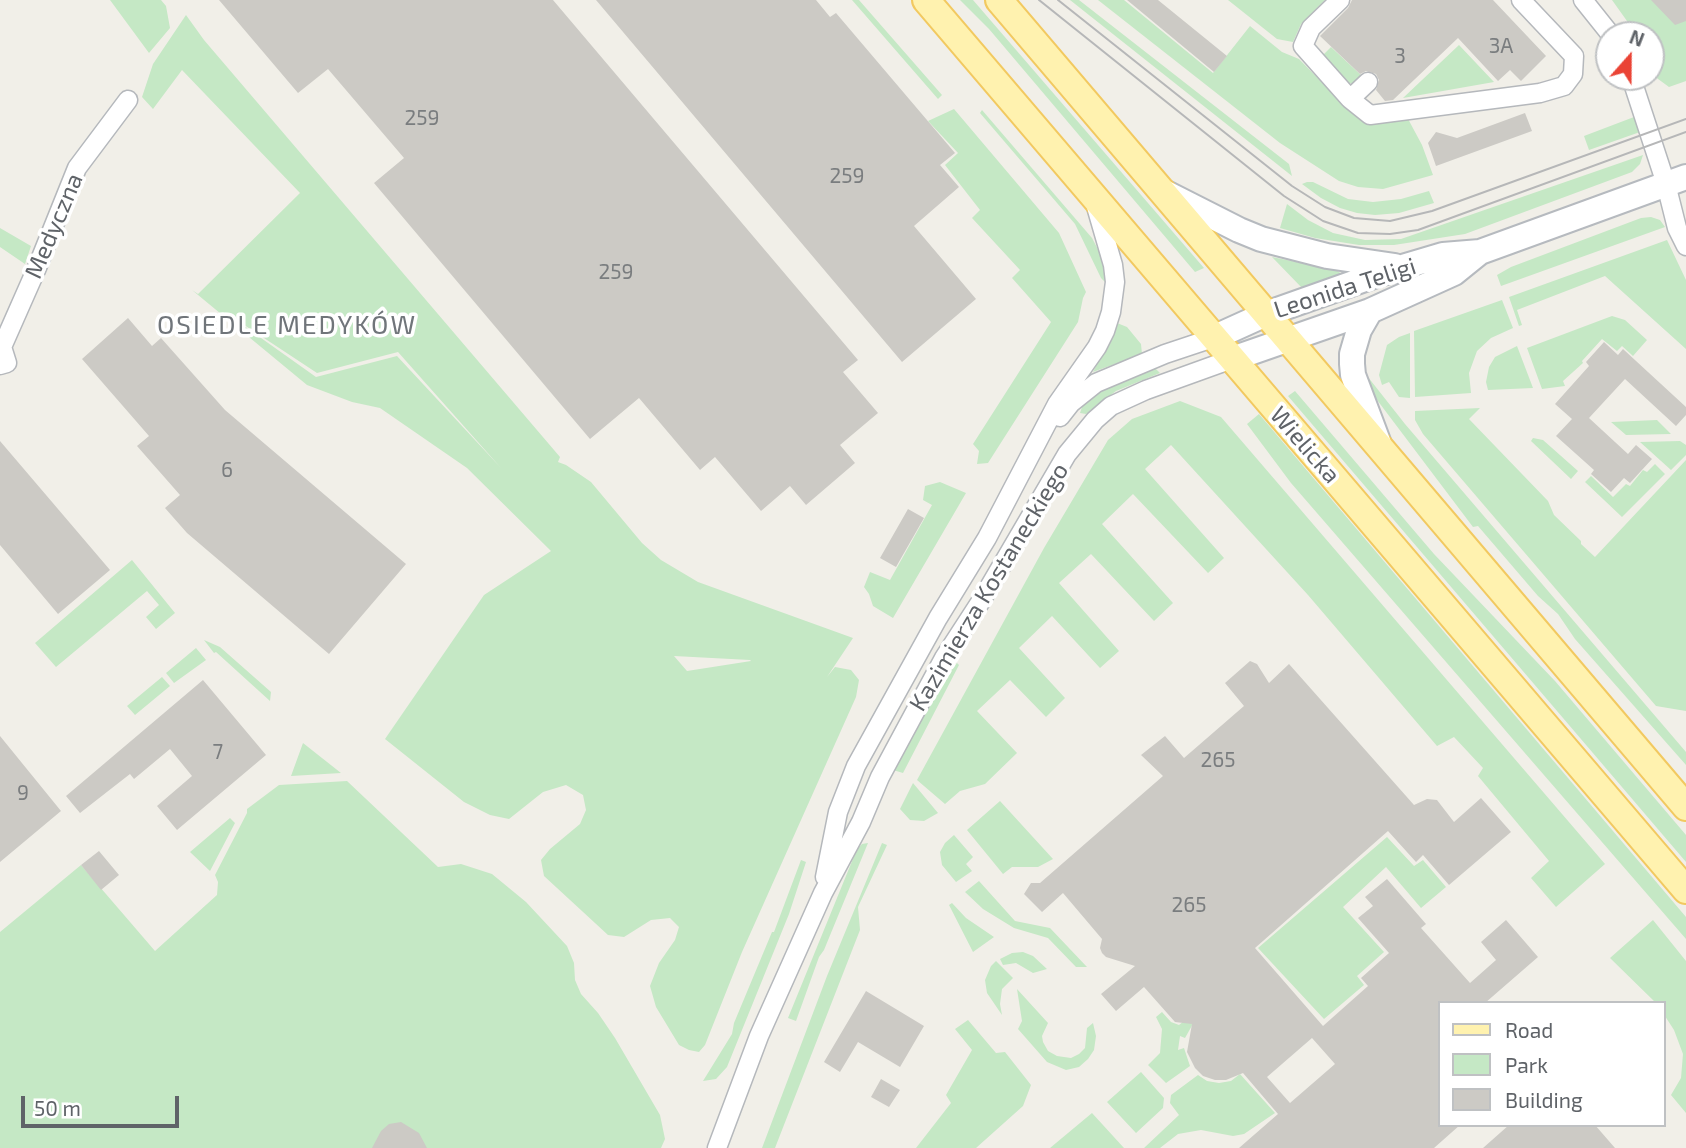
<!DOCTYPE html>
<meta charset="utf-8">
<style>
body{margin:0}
#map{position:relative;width:1686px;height:1148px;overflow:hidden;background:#f1efe8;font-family:"Exo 2",sans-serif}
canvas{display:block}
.legend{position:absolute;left:1438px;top:1001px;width:228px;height:126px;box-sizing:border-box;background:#fff;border:2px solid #bfc1c3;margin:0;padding:9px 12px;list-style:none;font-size:21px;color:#5f6368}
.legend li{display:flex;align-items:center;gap:14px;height:35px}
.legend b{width:35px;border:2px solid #bfc1c3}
.north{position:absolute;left:1595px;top:21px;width:70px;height:70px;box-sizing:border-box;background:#fff;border:2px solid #bfc1c3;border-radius:50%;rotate:21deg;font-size:19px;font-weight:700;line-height:28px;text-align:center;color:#5f6368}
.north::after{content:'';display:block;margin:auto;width:24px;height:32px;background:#ea4335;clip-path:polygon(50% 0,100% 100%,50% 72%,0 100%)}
.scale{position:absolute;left:21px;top:1096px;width:158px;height:32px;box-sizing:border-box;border:4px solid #5f6368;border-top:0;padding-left:9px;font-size:21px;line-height:24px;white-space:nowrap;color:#5f6368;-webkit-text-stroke:5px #fff;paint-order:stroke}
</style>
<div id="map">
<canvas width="1686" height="1148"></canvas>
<ul class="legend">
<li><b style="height:9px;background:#fff2af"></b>Road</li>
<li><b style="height:19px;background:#c5e8c5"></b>Park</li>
<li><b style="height:19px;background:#cccac5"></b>Building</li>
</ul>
<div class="north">N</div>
<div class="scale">50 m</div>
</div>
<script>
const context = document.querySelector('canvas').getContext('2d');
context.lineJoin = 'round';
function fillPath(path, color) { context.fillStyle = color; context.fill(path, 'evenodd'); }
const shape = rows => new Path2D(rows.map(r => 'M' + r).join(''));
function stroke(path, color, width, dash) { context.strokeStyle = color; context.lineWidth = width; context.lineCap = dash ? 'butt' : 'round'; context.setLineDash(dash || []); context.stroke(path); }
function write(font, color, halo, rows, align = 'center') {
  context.font = font + ' "Exo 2",sans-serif'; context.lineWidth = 7; context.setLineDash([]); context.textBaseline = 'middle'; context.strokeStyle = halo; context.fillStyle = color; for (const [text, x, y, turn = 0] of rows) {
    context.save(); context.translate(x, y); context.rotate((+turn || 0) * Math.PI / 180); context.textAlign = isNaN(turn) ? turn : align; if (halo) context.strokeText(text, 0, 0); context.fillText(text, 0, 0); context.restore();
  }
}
const green = shape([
 [110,0,161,0,166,6,170,28,149,53],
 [852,0,859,0,942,95,938,99],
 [960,0,973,0,1204,268,1195,272,989,29],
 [1070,0,1079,0,1289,164,1292,176],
 [1098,0,1124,0,1213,73,1250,26,1282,52,1299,59,1355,116,1369,121,1407,117,1422,145,1433,175,1383,189,1358,187,1339,181,1280,143],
 [1228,0,1325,0,1301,24,1293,42,1277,39],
 [1612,0,1686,0,1686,81,1669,87,1654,76,1651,69,1651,35,1637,35],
 [186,15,204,40,560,457,558,462,566,465,591,482,642,543,661,560,698,582,853,638,827,677,835,667,851,670,859,680,856,697,742,952,705,1045,699,1052,689,1050,679,1045,656,1007,650,986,659,963,675,940,679,927,670,918,651,920,624,937,608,935,544,876,541,860,550,849,580,824,586,810,583,795,566,785,543,792,509,819,490,815,464,802,385,739,484,595,551,551,467,468,380,408,352,402,307,385,192,290,198,294,300,193,182,70,153,109,142,97,153,64],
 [223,311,317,373,398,352,501,468,397,356,316,377],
 [674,656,750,660,751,661,687,671],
 [1459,45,1494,82,1403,98],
 [1331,47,1363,77,1356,84,1348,83,1321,57],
 [954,109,1059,233,1086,292,1083,298,1078,322,988,463,977,464,979,451,973,444,1051,322,1012,278,1020,270,972,218,980,210,945,165,958,153,928,121],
 [982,110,1092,238,1103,259,1107,284,1101,278,1075,224,980,113],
 [1634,117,1640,132,1589,150,1584,136],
 [1643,155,1640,164,1632,172,1465,234,1394,245,1359,245,1315,238,1280,228,1287,204,1308,220,1333,233,1365,240,1401,239],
 [1307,182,1313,182,1348,199,1373,202,1401,199,1429,191,1434,203,1399,213,1375,215,1357,213,1340,208,1321,198,1302,184],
 [1651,217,1660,220,1665,227,1501,286,1497,275,1511,267,1641,218],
 [0,228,31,246,25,264,0,247],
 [1667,240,1686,280,1686,349,1605,276,1517,310,1522,325,1519,326,1509,297],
 [1272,257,1336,270,1342,274,1303,289],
 [1502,300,1513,328,1491,338,1477,351,1469,373,1471,393,1415,397,1414,331],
 [1612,316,1625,320,1647,340,1633,356,1622,346,1617,351,1602,339,1582,361,1583,363,1563,381,1565,386,1542,389,1527,348],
 [1117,323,1127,327,1141,344,1142,354,1093,372],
 [1410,333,1410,398,1399,397,1389,382,1382,385,1379,375,1387,345,1399,337],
 [1517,346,1533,388,1488,390,1486,382,1489,367,1495,357],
 [1153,366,1160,373,1116,391,1086,414,1080,413,1083,404,1102,388],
 [1364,372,1405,424,1686,752,1686,765,1575,639,1558,614,1538,596,1478,526,1473,527,1368,388],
 [1295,391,1434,554,1555,681,1686,835,1686,862,1288,396],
 [1180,401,1221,417,1605,864,1556,907,1531,878,1549,861,1478,776,1483,768,1454,737,1437,746,1308,595,1171,445,1145,469,1224,558,1208,573,1133,494,1102,524,1173,603,1154,621,1091,554,1059,583,1119,651,1100,668,1052,616,1019,648,1065,698,1046,717,1010,680,977,711,1017,753,985,784,960,791,945,804,917,780,1044,548,1108,440,1132,419],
 [1480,408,1469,419,1548,501,1554,515,1581,541,1581,544,1595,557,1686,460,1686,711,1656,706,1423,434,1415,420,1415,411],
 [1259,414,1686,917,1686,939,1291,483,1247,424],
 [1657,420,1671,434,1626,435,1611,422],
 [1533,438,1543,440,1578,471,1571,479,1531,441],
 [1680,441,1686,445,1686,455,1671,470,1640,442],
 [1655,464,1665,474,1622,517,1585,482,1591,476,1613,497,1626,484,1630,486,1643,470,1647,472],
 [940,482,966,493,893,618,873,606,869,594,864,587,870,572,890,580,932,505,923,500,925,486],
 [132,560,175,613,156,629,146,617,159,605,147,591,56,667,35,643],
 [204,640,220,647,271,692,270,701,216,652,214,653],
 [196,648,206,660,174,683,166,673],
 [957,663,959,665,903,773,893,770,933,689],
 [162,677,170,686,135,715,127,706],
 [303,743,341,773,291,776],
 [347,781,438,867,461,864,492,874,526,902,567,946,574,963,575,980,581,994,598,1013,615,1038,660,1115,665,1139,661,1148,0,1148,0,932,81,865,155,951,217,895,218,882,215,875,247,813,247,809,279,785],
 [913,783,938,813,924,821,910,820,900,809],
 [1000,801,1053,859,1038,867,1012,867,1003,874,967,830],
 [230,818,235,823,210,871,190,852],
 [954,835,973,857,966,864,972,871,956,882,942,865,940,852,945,843],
 [1387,837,1414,866,1423,860,1446,887,1421,908,1386,867,1343,907,1384,952,1357,976,1364,985,1324,1019,1258,948],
 [868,843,824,950,819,957,796,1021,788,1018,857,849,862,844],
 [882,843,887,845,858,907,860,930,775,1148,762,1148,827,976],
 [801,860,806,862,789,914,727,1067,716,1079,703,1081,732,1034,734,1023,772,932,774,932],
 [979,881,1015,921,1050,928,1087,967,1076,967,1048,938,1014,928,983,909,965,892],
 [952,903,966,918,994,937,973,952,949,905],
 [1653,920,1686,961,1686,1113,1671,1095,1681,1078,1683,1054,1674,1030,1663,1013,1663,1003,1656,1003,1610,958],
 [1023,952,1033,956,1047,969,1033,973,1016,963,1003,965,1000,959,1012,953],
 [996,961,1013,978,1002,989,1000,1004,1002,1015,987,993,985,980,991,966],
 [1017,989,1048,1023,1042,1036,1043,1042,1048,1051,1057,1056,1071,1058,1079,1054,1085,1048,1087,1028,1093,1023,1096,1036,1094,1050,1088,1059,1079,1067,1066,1070,1047,1062,1018,1029,1022,1021],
 [1162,1012,1171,1022,1179,1025,1189,1017,1194,1022,1185,1038,1180,1036,1178,1050,1184,1048,1190,1066,1166,1083,1148,1065,1160,1053,1162,1029,1156,1017],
 [968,1020,996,1053,1005,1052,1031,1085,1023,1106,976,1148,916,1148,951,1103,946,1095,972,1050,955,1029],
 [1141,1072,1164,1098,1163,1108,1136,1133,1107,1102],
 [1240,1074,1275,1113,1244,1134,1233,1136,1201,1130,1178,1134,1160,1148,1144,1148,1179,1115,1170,1103,1171,1095,1198,1075,1207,1081,1219,1083,1231,1081],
 [1092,1113,1124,1148,1050,1148]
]);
const building = shape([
 [219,0,553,0,858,360,843,372,878,413,840,445,855,463,806,505,790,486,761,511,715,457,700,470,639,398,590,439,374,183,404,158,328,69,298,93],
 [596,0,816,0,830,17,836,13,955,153,940,165,959,187,914,226,976,299,902,362],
 [1127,0,1158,0,1227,56,1214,72],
 [1352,0,1493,0,1546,56,1521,81,1510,70,1498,81,1458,38,1393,100,1385,101,1376,90,1379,80,1376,74,1366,71,1360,74,1320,36,1348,8],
 [1651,0,1686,0,1686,21,1675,25],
 [1525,113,1532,131,1436,166,1428,143,1436,132,1457,138],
 [128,318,152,346,161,338,225,410,406,564,329,654,187,533,165,508,180,495,137,446,149,436,82,359],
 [1604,342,1618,355,1623,349,1686,407,1686,415,1676,426,1625,379,1589,418,1628,454,1636,445,1652,459,1630,483,1624,478,1611,492,1591,474,1594,470,1556,436,1572,419,1555,404,1589,366,1586,362],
 [0,441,110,570,58,614,0,545],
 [908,509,924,518,896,567,880,558],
 [1250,661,1257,664,1269,683,1289,664,1414,805,1427,799,1437,800,1454,822,1481,798,1511,832,1449,885,1423,855,1416,862,1388,831,1255,948,1323,1026,1368,986,1361,978,1389,953,1358,918,1373,906,1365,897,1387,879,1426,924,1421,928,1470,983,1496,960,1481,942,1506,920,1538,957,1485,1003,1439,1003,1439,1125,1460,1125,1434,1148,1239,1148,1278,1114,1243,1073,1226,1080,1215,1080,1203,1076,1195,1068,1187,1052,1192,1024,1175,1022,1144,987,1116,1011,1101,994,1135,966,1106,957,1102,953,1100,948,1102,939,1063,893,1042,912,1024,894,1031,883,1040,883,1163,776,1141,755,1165,736,1184,758,1244,706,1225,683],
 [1312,1038,1335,1064,1290,1103,1267,1077],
 [203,680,266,755,177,830,157,806,192,776,170,749,134,779,130,774,80,813,66,796],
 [0,736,61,811,0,862],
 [99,851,119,875,101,890,81,865],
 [866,991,924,1026,900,1067,858,1042,840,1072,824,1062],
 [881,1079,900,1090,889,1107,871,1097],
 [401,1122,419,1133,427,1148,372,1148,381,1131,389,1124],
 [1509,1125,1595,1125,1615,1148,1483,1148]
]);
const street = shape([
 [1340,0,1311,28,1303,46,1350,99,1368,82],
 [1583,0,1611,35],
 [1631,77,1666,184,1677,228,1686,246],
 [1350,99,1370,115,1540,93,1564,86,1573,74,1574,56,1521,0],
 [0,365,7,363,2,347,36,270,77,168,128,100],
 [1060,417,1071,403,1096,383,1165,354,1213,338],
 [825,877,838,812,856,766,938,618,987,538,1057,404,1097,347,1105,331,1111,312,1115,282,1113,265,1095,203],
 [717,1148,759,1036,823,893,861,822,880,777,944,658,981,601,1067,454,1095,420,1111,406,1146,390,1232,359]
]);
const secondary = shape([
 [1162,191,1239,230,1261,239,1327,256,1395,266],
 [1370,311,1359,330,1352,354,1352,364,1353,375,1379,444],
 [1213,338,1266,314,1379,274,1443,255,1480,252,1686,177],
 [1232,359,1370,311,1454,273,1480,252]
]);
const primary = shape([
 [926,0,1686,890],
 [999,0,1686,807]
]);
const tram = shape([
 [1039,0,1284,196,1323,221,1358,233,1390,234,1418,230,1686,132],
 [1058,0,1292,186,1325,207,1354,218,1390,221,1432,211,1686,119]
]);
const numberNames = [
 ["3A",1501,46],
 ["3",1400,56],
 ["259",422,118],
 ["259",847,176],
 ["259",616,272],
 ["6",227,470],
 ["7",218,752],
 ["265",1218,760],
 ["9",23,793],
 ["265",1189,905]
];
const streetNames = [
 ["Medyczna",54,226,-67],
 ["Leonida Teligi",1345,288,-18],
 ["Wielicka",1305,445,49],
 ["Kazimierza Kostaneckiego",989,587,-59]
];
const neighbourhoodNames = [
 ["OSIEDLE MEDYKÓW",287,325]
];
fillPath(green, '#c5e8c5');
fillPath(building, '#cccac5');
stroke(street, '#b5b8bc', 21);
stroke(secondary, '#b6babf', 28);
stroke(primary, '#f2c960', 30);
stroke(street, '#fff', 18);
stroke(secondary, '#fff', 24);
stroke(primary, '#fff2af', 26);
stroke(tram, '#b6b7b8', 2);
write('21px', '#7a7d7f', null, numberNames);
write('24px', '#5f6368', '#fff', streetNames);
context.letterSpacing = '2px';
write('26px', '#70757a', '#fff', neighbourhoodNames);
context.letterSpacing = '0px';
</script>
